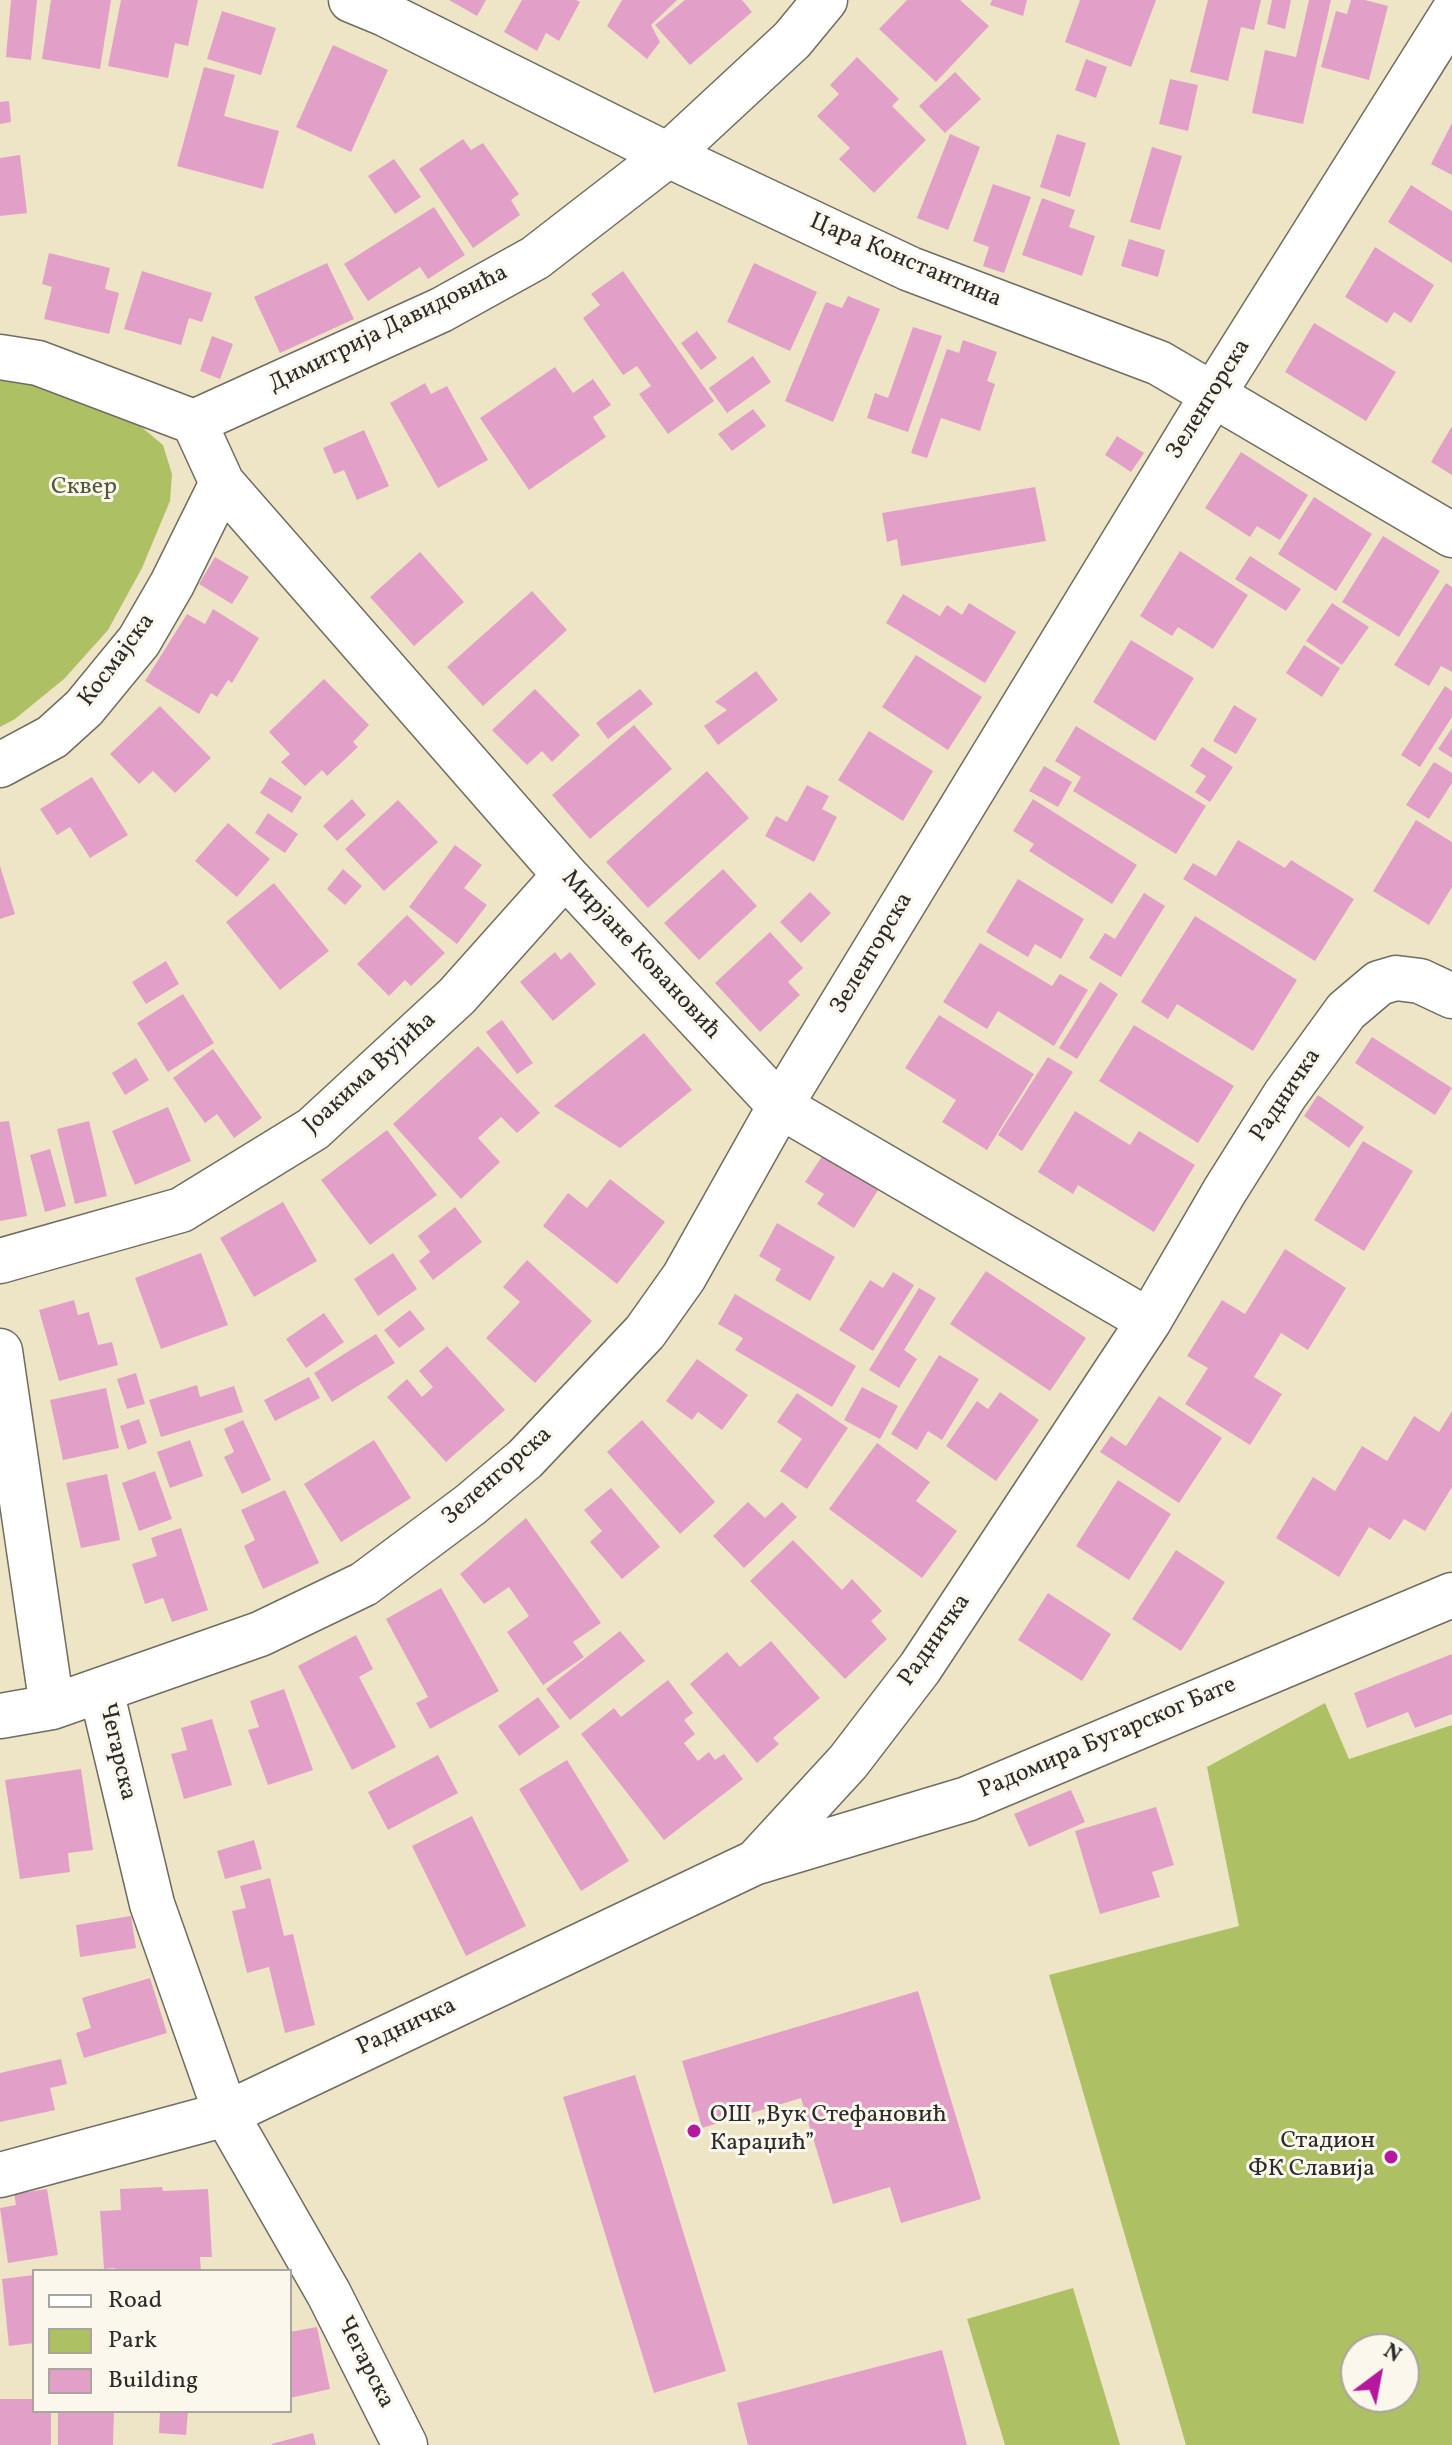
<!DOCTYPE html>
<meta charset="utf-8">
<style>
body{margin:0}
#map{position:relative;width:1452px;height:2445px;overflow:hidden;background:#eee5c6;font-family:Vollkorn,serif}
canvas{display:block}
.legend{position:absolute;left:32px;top:2269px;width:260px;height:144px;box-sizing:border-box;background:#fbf7ec;border:2px solid #a8a59f;margin:0;padding:10px 14px;list-style:none;font-size:24px;color:#2b2b2b}
.legend li{display:flex;align-items:center;gap:16px;height:40px}
.legend b{width:40px;border:2px solid #a8a59f}
.north{position:absolute;left:1340px;top:2333px;width:80px;height:80px;box-sizing:border-box;background:#fbf7ec;border:2px solid #a8a59f;border-radius:50%;rotate:32deg;font-size:22px;font-weight:700;line-height:32px;text-align:center;color:#2b2b2b}
.north::after{content:'';display:block;margin:auto;width:28px;height:36px;background:#b5179e;clip-path:polygon(50% 0,100% 100%,50% 72%,0 100%)}
</style>
<div id="map">
<canvas width="1452" height="2445"></canvas>
<ul class="legend">
<li><b style="height:10px;background:#fff"></b>Road</li>
<li><b style="height:22px;background:#aec064"></b>Park</li>
<li><b style="height:22px;background:#e2a0c8"></b>Building</li>
</ul>
<div class="north">N</div>
</div>
<script>
const context = document.querySelector('canvas').getContext('2d');
context.lineJoin = 'round';
function fillPath(path, color) { context.fillStyle = color; context.fill(path, 'evenodd'); }
const shape = rows => new Path2D(rows.map(r => 'M' + r).join(''));
function stroke(path, color, width, dash) { context.strokeStyle = color; context.lineWidth = width; context.lineCap = dash ? 'butt' : 'round'; context.setLineDash(dash || []); context.stroke(path); }
function write(font, color, halo, rows, align = 'center') {
  context.font = font + ' Vollkorn,serif'; context.lineWidth = 6; context.setLineDash([]); context.textBaseline = 'middle'; context.strokeStyle = halo; context.fillStyle = color; for (const [text, x, y, turn = 0] of rows) {
    context.save(); context.translate(x, y); context.rotate((+turn || 0) * Math.PI / 180); context.textAlign = isNaN(turn) ? turn : align; if (halo) context.strokeText(text, 0, 0); context.fillText(text, 0, 0); context.restore();
  }
}
const green = shape([
 [0,371,126,414,163,445,172,474,170,501,142,568,108,630,64,679,15,719,0,727],
 [1325,1703,1349,1759,1452,1725,1452,2445,1186,2445,1049,1975,1239,1926,1207,1767],
 [1404,2349,1404,2397,1356,2397,1356,2349],
 [1073,2288,1120,2445,1005,2445,967,2319]
]);
const building = shape([
 [11,0,37,0,31,60,6,57],
 [51,0,111,0,100,69,42,59],
 [121,0,198,0,188,46,175,43,168,78,108,66],
 [449,0,486,0,477,16],
 [522,0,576,0,580,2,559,41,546,33,537,51,504,32],
 [622,0,677,0,651,25,660,42,647,59,607,26],
 [685,0,742,0,752,12,690,65,655,25],
 [907,0,960,0,989,26,936,82,879,29],
 [992,0,1027,0,1023,16,990,5],
 [1080,0,1156,0,1131,67,1065,42],
 [1208,0,1261,0,1254,30,1241,27,1228,81,1190,72],
 [1272,0,1291,0,1285,29,1267,24],
 [1309,0,1331,0,1303,124,1252,113,1265,50,1296,57],
 [1351,0,1365,0,1388,6,1369,80,1321,67,1336,11,1347,14],
 [222,11,276,28,261,75,207,59],
 [333,45,388,70,351,152,296,127],
 [857,57,899,99,892,106,926,140,874,193,839,159,850,148,817,116,839,94,830,85],
 [1086,59,1107,67,1096,98,1075,90],
 [204,67,235,75,224,116,279,131,263,189,177,166],
 [955,72,981,99,945,133,919,106],
 [1170,79,1198,85,1188,131,1159,124],
 [9,101,11,122,0,124,0,102],
 [1452,123,1452,175,1431,164],
 [950,134,980,147,948,230,917,218],
 [1057,134,1086,143,1070,197,1040,187],
 [463,139,471,150,483,143,519,194,511,200,520,215,473,248,419,169],
 [1152,147,1182,156,1160,230,1130,222],
 [20,155,27,213,0,216,0,158],
 [394,159,421,197,395,214,368,176],
 [993,184,1031,197,1004,273,983,266,989,247,973,241],
 [1411,185,1452,211,1452,263,1388,222],
 [1042,198,1075,210,1069,227,1095,236,1082,276,1022,255],
 [434,207,465,255,428,279,420,267,368,301,344,264],
 [1129,239,1165,250,1158,277,1121,266],
 [1375,247,1434,285,1411,323,1394,312,1387,323,1345,297],
 [49,253,110,268,105,289,119,293,109,334,44,319,52,287,42,284],
 [327,263,354,319,280,353,254,297],
 [754,263,817,292,790,351,727,322],
 [142,271,212,293,202,322,189,318,181,345,124,329],
 [623,271,714,401,668,434,639,394,651,386,637,366,623,375,583,318,600,305,591,294],
 [848,296,880,309,833,422,785,401,826,302,842,308],
 [1314,323,1396,372,1366,421,1285,372],
 [913,327,942,336,908,432,867,418,875,393,888,398],
 [697,331,717,358,701,370,681,343],
 [212,336,233,344,220,379,200,371],
 [963,340,997,352,987,381,995,384,980,431,941,418,927,458,911,453,947,349,959,353],
 [753,356,771,382,727,413,709,388],
 [555,367,573,393,593,379,611,405,593,417,606,437,529,490,480,418],
 [425,383,431,394,447,386,488,460,438,488,390,403],
 [753,409,766,426,732,451,718,434],
 [1452,426,1452,475,1431,462],
 [364,430,389,486,357,500,344,470,334,474,323,448],
 [1117,436,1144,453,1131,472,1105,455],
 [1241,452,1308,495,1280,540,1257,526,1250,537,1205,508],
 [1035,487,1046,541,901,566,897,539,887,542,882,513],
 [1314,497,1372,534,1336,591,1278,554],
 [1383,536,1440,571,1399,637,1342,602],
 [1180,551,1248,595,1213,649,1178,627,1172,636,1140,616],
 [420,552,464,602,414,646,370,597],
 [1250,556,1301,589,1286,611,1235,579],
 [215,557,249,577,232,604,199,584],
 [1446,583,1452,587,1452,672,1441,666,1429,686,1394,665],
 [532,591,567,630,483,706,447,667],
 [903,594,940,616,947,605,962,615,969,603,1016,632,985,683,886,623],
 [1332,603,1369,627,1342,665,1306,641],
 [213,609,259,638,232,683,228,680,217,697,211,693,199,714,145,681,187,614,205,624],
 [1131,640,1194,678,1155,741,1093,702],
 [1304,645,1340,668,1322,697,1286,673],
 [916,655,982,697,948,750,882,707],
 [756,671,778,700,718,745,704,726,727,710,715,702],
 [324,679,369,725,353,742,358,747,327,776,322,770,305,786,281,762,290,754,269,732],
 [1445,686,1452,691,1452,717,1420,767,1401,755],
 [535,689,580,735,552,762,542,751,527,765,492,730],
 [640,689,653,704,608,739,596,723],
 [1234,705,1257,719,1236,754,1213,741],
 [160,706,211,758,175,793,153,771,139,784,110,754],
 [634,725,672,769,590,839,552,795],
 [1076,726,1206,806,1176,854,1073,791,1081,777,1055,761],
 [1452,728,1452,758,1438,749],
 [869,731,933,771,903,821,838,780],
 [1202,747,1233,767,1210,802,1195,792,1206,776,1190,766],
 [1434,762,1452,773,1452,783,1429,819,1406,805],
 [1044,766,1072,782,1058,807,1029,791],
 [707,771,749,818,648,908,606,862],
 [92,777,128,835,90,858,70,827,57,835,40,809],
 [270,777,302,797,292,813,260,793],
 [807,785,829,796,822,809,837,817,814,862,765,836,776,816,787,822],
 [352,799,366,815,337,841,323,826],
 [1033,799,1137,865,1112,904,1029,851,1034,844,1013,831],
 [398,800,438,842,384,891,345,849],
 [268,813,298,834,285,853,255,833],
 [1416,820,1452,842,1452,887,1429,925,1373,891],
 [228,823,270,859,237,897,195,861],
 [1238,840,1285,868,1291,860,1354,899,1315,961,1183,879,1193,863,1216,876],
 [455,845,482,865,464,888,487,905,457,944,409,907],
 [0,866,15,914,0,919],
 [343,869,362,886,345,905,327,889],
 [723,869,757,906,699,960,664,923],
 [1018,879,1084,919,1061,959,1035,944,1028,957,986,932],
 [274,883,329,951,280,990,226,922],
 [810,892,831,913,801,943,780,922],
 [1144,893,1165,906,1121,977,1089,958,1105,933,1115,939],
 [407,915,445,953,411,986,405,980,389,996,357,964],
 [1195,916,1297,980,1253,1051,1177,1004,1168,1019,1141,1002],
 [770,932,803,968,788,982,800,995,760,1032,715,983],
 [980,943,1052,986,1060,974,1088,990,1054,1046,998,1011,987,1029,943,1002],
 [555,952,561,960,570,952,596,984,553,1021,520,982],
 [166,961,179,984,146,1004,132,982],
 [1100,982,1118,994,1077,1059,1059,1048],
 [183,994,214,1043,168,1072,137,1023],
 [939,1015,1034,1074,987,1150,942,1122,956,1100,905,1068],
 [502,1020,533,1063,517,1074,486,1032],
 [1134,1025,1234,1086,1198,1143,1099,1081],
 [644,1033,692,1090,620,1148,554,1106],
 [1372,1037,1452,1088,1435,1115,1355,1063],
 [478,1046,540,1113,517,1133,501,1117,478,1138,500,1162,461,1199,393,1124],
 [213,1049,262,1118,234,1138,217,1114,205,1123,173,1078],
 [1048,1057,1073,1072,1022,1151,998,1135],
 [136,1058,149,1080,125,1095,112,1073],
 [1318,1095,1364,1127,1349,1148,1304,1116],
 [168,1107,191,1161,135,1185,112,1131],
 [1075,1111,1130,1145,1139,1131,1195,1165,1154,1232,1078,1185,1073,1194,1038,1172],
 [9,1121,27,1216,0,1221,0,1122],
 [89,1121,107,1196,75,1204,57,1129],
 [387,1130,437,1195,370,1245,321,1180],
 [1363,1141,1413,1171,1364,1251,1314,1220],
 [50,1149,66,1206,45,1212,30,1155],
 [823,1155,878,1190,854,1228,817,1204,824,1194,805,1182],
 [610,1179,665,1222,617,1284,543,1226,568,1193,587,1208],
 [283,1202,317,1261,254,1297,220,1238],
 [455,1207,482,1242,433,1280,419,1261,430,1252,418,1236],
 [777,1223,835,1257,810,1301,775,1280,781,1269,759,1256],
 [1285,1249,1346,1288,1308,1350,1281,1333,1254,1377,1282,1394,1250,1445,1185,1404,1208,1368,1187,1356,1222,1300,1245,1314],
 [201,1253,228,1325,161,1349,135,1278],
 [393,1253,417,1289,378,1316,354,1279],
 [527,1260,592,1321,535,1383,486,1338,520,1302,503,1287],
 [986,1271,1086,1338,1050,1391,950,1324],
 [893,1272,914,1285,873,1351,839,1330,870,1280,883,1288],
 [919,1288,936,1298,904,1350,917,1359,899,1388,869,1370],
 [735,1294,856,1366,832,1407,735,1350,743,1338,718,1324],
 [74,1300,78,1315,89,1312,98,1345,112,1342,118,1365,59,1381,39,1310],
 [410,1310,425,1329,399,1348,384,1330],
 [324,1313,344,1342,306,1368,286,1339],
 [376,1334,395,1363,332,1402,314,1373],
 [447,1346,505,1410,446,1462,387,1397,407,1379,422,1397,433,1387,419,1371],
 [939,1355,979,1379,942,1440,928,1431,917,1450,891,1434],
 [697,1359,748,1395,722,1430,698,1412,692,1420,666,1401],
 [136,1373,145,1404,127,1409,117,1379],
 [309,1377,320,1398,275,1421,264,1400],
 [197,1385,200,1397,234,1386,243,1412,161,1437,149,1400],
 [862,1387,898,1406,880,1439,844,1420],
 [106,1388,119,1448,63,1460,50,1400],
 [1000,1392,1039,1420,996,1481,946,1446,977,1401,988,1409],
 [797,1393,848,1428,807,1489,780,1471,802,1439,777,1422],
 [1159,1396,1222,1438,1179,1503,1100,1452,1111,1436,1126,1446],
 [1452,1411,1452,1487,1425,1531,1404,1519,1390,1540,1369,1527,1339,1577,1276,1538,1313,1477,1335,1491,1362,1446,1387,1461,1414,1416,1439,1432],
 [139,1419,147,1443,128,1450,120,1426],
 [243,1420,271,1480,242,1494,224,1457,234,1452,224,1429],
 [642,1420,715,1502,680,1534,607,1452],
 [190,1440,203,1476,170,1488,157,1452],
 [374,1440,411,1498,341,1542,304,1484],
 [877,1443,930,1482,916,1501,957,1531,922,1578,829,1509],
 [155,1471,172,1519,139,1531,122,1483],
 [107,1474,120,1540,81,1548,66,1483],
 [1118,1480,1171,1514,1129,1580,1076,1546],
 [611,1488,660,1547,622,1579,590,1542,602,1531,584,1510],
 [285,1490,319,1563,263,1589,244,1546,255,1540,241,1510],
 [748,1502,765,1518,782,1502,797,1517,744,1568,713,1536],
 [526,1518,601,1623,573,1642,584,1657,543,1685,507,1632,529,1616,509,1587,484,1604,460,1574],
 [181,1528,208,1610,172,1622,163,1598,145,1604,132,1564,157,1556,151,1538],
 [793,1540,842,1590,852,1579,882,1611,871,1621,887,1639,845,1679,750,1581],
 [1176,1550,1225,1582,1181,1651,1132,1619],
 [441,1588,499,1691,430,1729,416,1703,428,1697,386,1619],
 [1048,1593,1111,1634,1082,1681,1018,1640],
 [620,1631,645,1661,570,1720,546,1689],
 [356,1635,373,1669,359,1677,396,1747,352,1770,298,1666],
 [771,1641,820,1698,773,1738,779,1744,757,1763,690,1684,727,1652,740,1667],
 [1452,1654,1452,1714,1415,1728,1408,1712,1367,1728,1354,1693],
 [668,1680,693,1713,684,1720,695,1734,684,1743,698,1761,709,1752,715,1760,724,1754,743,1779,664,1840,581,1734,614,1708,621,1717],
 [284,1689,313,1770,268,1785,248,1730,259,1727,250,1701],
 [538,1697,560,1727,519,1756,498,1726],
 [212,1719,232,1785,184,1799,171,1754,187,1750,181,1728],
 [438,1755,458,1793,388,1830,368,1792],
 [567,1760,629,1861,581,1891,519,1789],
 [81,1769,93,1850,68,1853,70,1872,20,1879,5,1780],
 [1071,1790,1085,1822,1029,1847,1014,1814],
 [1156,1807,1174,1865,1152,1872,1160,1897,1100,1914,1075,1831],
 [472,1816,526,1926,466,1956,412,1846],
 [254,1840,262,1869,225,1879,217,1851],
 [270,1878,284,1936,293,1934,315,2025,285,2033,269,1967,247,1973,232,1911,246,1908,240,1886],
 [131,1916,136,1948,80,1957,76,1925],
 [150,1978,167,2033,84,2058,76,2033,91,2028,82,1998],
 [918,1991,981,2199,901,2223,890,2187,833,2204,801,2098,702,2128,682,2061],
 [61,2059,67,2084,50,2088,55,2110,0,2122,0,2073],
 [635,2075,726,2371,654,2393,563,2097],
 [162,2187,163,2191,208,2189,212,2257,200,2257,201,2271,116,2271,115,2268,104,2269,100,2211,121,2210,120,2189],
 [47,2189,58,2255,8,2263,0,2208,16,2205,14,2194],
 [34,2275,34,2343,9,2346,2,2279],
 [317,2327,330,2389,290,2398,290,2332],
 [942,2350,967,2445,748,2445,737,2403],
 [0,2399,34,2399,34,2411,51,2411,51,2445,0,2445],
 [58,2411,114,2411,113,2445,58,2445],
 [160,2411,188,2411,186,2435,159,2433],
 [313,2433,316,2445,272,2445,271,2444]
]);
const street = shape([
 [351,0,385,14,668,155,910,269,1159,363,1452,535],
 [0,357,38,363,194,422,222,483,565,875,780,1106,1149,1321],
 [194,422,441,310,535,258,668,155,792,40,825,0],
 [0,765,52,737,84,708,139,641,172,584,222,483],
 [0,1261,181,1210,313,1129,457,996,565,875],
 [0,1351,52,1707],
 [101,1690,152,1904,226,2114,329,2294,405,2445],
 [0,1716,52,1707,260,1634,364,1584,470,1505,525,1459,645,1332,684,1277,780,1106,1214,393,1452,14],
 [757,1862,967,1799,1452,1595],
 [0,2175,226,2114,756,1862,848,1762,920,1668,1149,1321,1224,1192,1285,1095,1346,1011,1379,983,1396,978,1420,981,1452,996]
]);
const markers = [
 [694,2131,8,"#b5179e"],
 [1391,2157,8,"#b5179e"]
];
const streetNames = [
 ["Цара Константина",905,262,23],
 ["Димитрија Давидовића",389,330,-26],
 ["Зеленгорска",1210,400,-58],
 ["Космајска",118,661,-53],
 ["Зеленгорска",873,954,-59],
 ["Мирјане Ковановић",640,956,47],
 ["Јоакима Вујића",371,1074,-42],
 ["Радничка",1287,1096,-56],
 ["Зеленгорска",498,1477,-41],
 ["Радничка",936,1641,-55],
 ["Радомира Бугарског Бате",1108,1739,-23],
 ["Чегарска",116,1752,77],
 ["Радничка",407,2028,-25],
 ["Чегарска",364,2363,63]
];
const parkNames = [
 ["Сквер",84,489]
];
const poiNames = [
 ["ОШ „Вук Стефановић",710,2117],
 ["Караџић”",710,2145],
 ["Стадион",1375,2143,"right"],
 ["ФК Славија",1375,2171,"right"]
];
fillPath(green, '#aec064');
fillPath(building, '#e2a0c8');
stroke(street, '#6f6c61', 47);
stroke(street, '#fff', 44);
for (const [x, y, r, color] of markers) { const dot = new Path2D(); dot.arc(x, y, r, 0, 2 * Math.PI); context.fillStyle = color; context.fill(dot); stroke(dot, '#fbf7ec', 3); }
write('24px', '#2b2b2b', '#fbf7ec', streetNames);
write('24px', '#52583c', '#fbf7ec', parkNames);
write('24px', '#2b2b2b', '#fbf7ec', poiNames, 'left');
</script>
